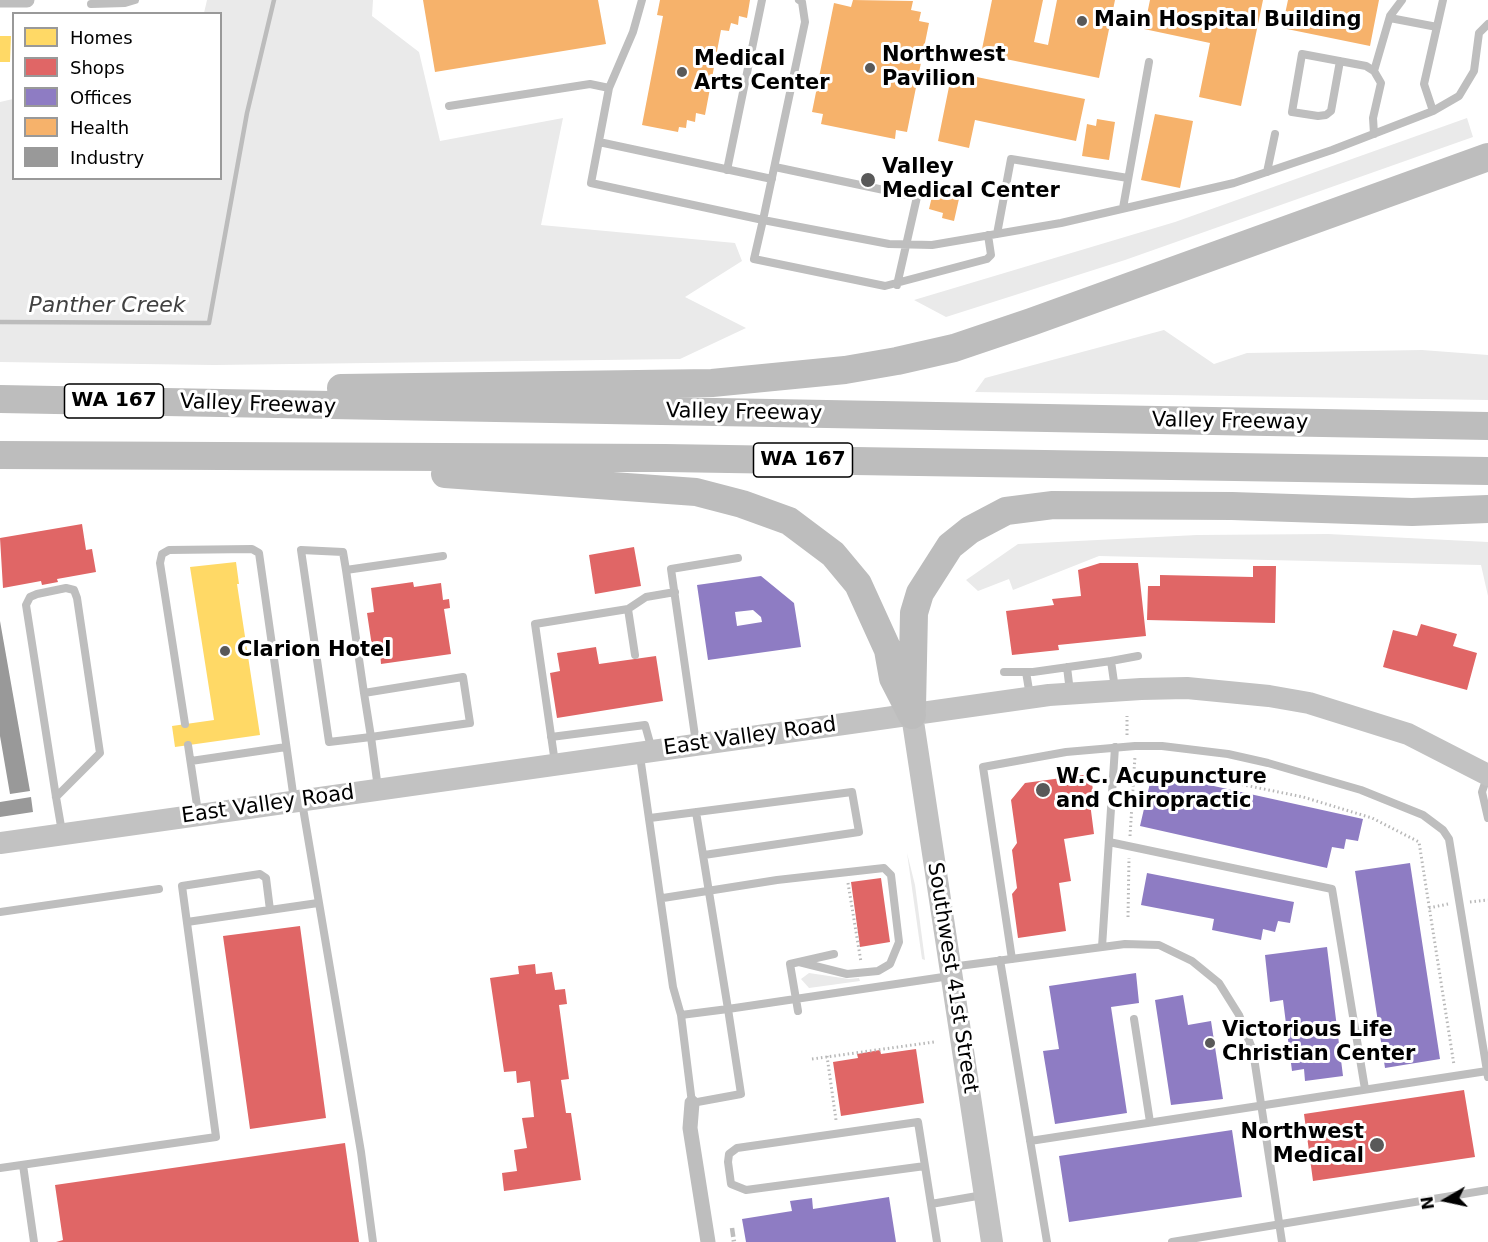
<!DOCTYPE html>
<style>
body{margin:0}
#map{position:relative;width:1488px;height:1242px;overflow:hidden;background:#fff;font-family:"DejaVu Sans",sans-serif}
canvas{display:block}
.legend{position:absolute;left:12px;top:12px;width:210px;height:168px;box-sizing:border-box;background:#fff;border:2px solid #999;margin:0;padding:8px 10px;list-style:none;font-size:18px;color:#000}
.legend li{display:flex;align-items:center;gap:12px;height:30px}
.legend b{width:30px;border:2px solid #999}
.north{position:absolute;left:1416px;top:1170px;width:60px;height:60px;-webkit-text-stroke:4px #fff;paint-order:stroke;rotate:261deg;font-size:16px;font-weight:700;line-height:24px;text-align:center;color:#000}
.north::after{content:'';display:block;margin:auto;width:21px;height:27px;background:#000;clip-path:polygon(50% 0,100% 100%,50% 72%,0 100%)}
</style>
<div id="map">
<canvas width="1488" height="1242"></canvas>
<ul class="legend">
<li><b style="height:16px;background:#ffd966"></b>Homes</li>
<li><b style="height:16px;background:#e06666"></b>Shops</li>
<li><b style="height:16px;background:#8e7cc3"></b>Offices</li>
<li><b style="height:16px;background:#f6b26b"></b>Health</li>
<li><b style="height:16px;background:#999"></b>Industry</li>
</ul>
<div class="north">N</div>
</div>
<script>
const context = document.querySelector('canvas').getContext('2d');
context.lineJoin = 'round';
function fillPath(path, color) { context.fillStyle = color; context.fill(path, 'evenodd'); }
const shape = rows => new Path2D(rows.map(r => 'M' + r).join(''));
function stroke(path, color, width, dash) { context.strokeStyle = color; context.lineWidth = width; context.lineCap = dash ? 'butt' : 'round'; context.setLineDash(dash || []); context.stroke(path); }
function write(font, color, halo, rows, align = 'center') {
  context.font = font + ' "DejaVu Sans",sans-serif'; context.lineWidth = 6; context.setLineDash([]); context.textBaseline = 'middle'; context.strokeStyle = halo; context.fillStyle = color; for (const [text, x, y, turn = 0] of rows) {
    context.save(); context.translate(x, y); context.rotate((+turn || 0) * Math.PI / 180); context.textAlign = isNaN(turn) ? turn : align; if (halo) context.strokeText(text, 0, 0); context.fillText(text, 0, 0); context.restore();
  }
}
const green = shape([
 [207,0,373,0,372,16,419,52,440,141,563,118,541,225,735,243,742,261,685,297,746,328,680,359,214,365,0,362,0,102,13,99,14,178,220,178,220,14,204,13],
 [1467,118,1473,137,1125,260,946,317,914,300,1175,222],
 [1164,330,1214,364,1247,353,1422,350,1488,355,1488,400,975,392,985,378],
 [1328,534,1488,542,1488,596,1481,565,1099,556,1013,590,1009,579,978,591,966,580,1018,544,1197,535],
 [907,853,915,885,925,960,922,959],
 [809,973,849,979,859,978,860,981,809,988,801,979]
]);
const homes = shape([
 [0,36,11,36,10,62,0,62],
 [236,562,239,584,237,584,260,735,175,747,172,726,214,720,190,567]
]);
const shops = shape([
 [82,524,86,550,92,549,96,572,57,579,58,582,42,585,41,581,3,588,0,538],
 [634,547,641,586,595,594,589,555],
 [1100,563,1138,563,1146,636,1058,645,1059,650,1012,655,1006,611,1054,605,1052,599,1081,596,1078,570],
 [1253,566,1276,566,1275,623,1147,620,1148,586,1160,586,1160,575,1253,577],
 [413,582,414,587,441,583,443,600,449,599,450,608,444,609,451,654,381,664,380,652,373,653,367,613,374,612,371,588],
 [1421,624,1457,634,1453,646,1477,653,1467,690,1383,667,1393,630,1417,636],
 [596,647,599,664,656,656,663,701,557,718,550,673,560,671,557,653],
 [1091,774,1093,791,1097,794,1090,803,1094,834,1064,839,1071,881,1059,883,1066,931,1018,938,1012,894,1017,888,1012,850,1017,843,1011,800,1025,783],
 [881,878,890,942,860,947,851,882],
 [300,926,326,1118,250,1129,223,936],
 [535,964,536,974,552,972,555,990,565,989,567,1004,559,1005,569,1079,561,1080,566,1113,571,1113,581,1180,504,1191,502,1173,517,1171,514,1150,527,1148,522,1118,534,1117,530,1081,517,1083,516,1071,504,1072,490,978,519,974,518,966],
 [916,1049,924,1103,841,1116,833,1062,858,1058,857,1054,880,1050,881,1054],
 [1464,1090,1475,1157,1313,1181,1304,1114],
 [345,1143,359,1242,56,1242,63,1240,55,1185]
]);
const offices = shape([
 [761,576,794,603,801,647,708,660,697,585],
 [753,610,761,617,762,622,737,626,735,612],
 [1164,775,1363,819,1358,841,1346,839,1344,849,1332,847,1327,868,1140,826,1150,783,1162,786],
 [1410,863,1440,1059,1385,1068,1355,871],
 [1147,873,1294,902,1290,923,1278,921,1275,932,1263,929,1261,940,1212,930,1214,919,1141,905],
 [1327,947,1343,1076,1305,1081,1304,1069,1292,1071,1283,1000,1270,1002,1265,955],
 [1136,973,1139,1003,1111,1007,1127,1113,1055,1124,1043,1051,1059,1049,1049,986],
 [1183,995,1188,1025,1211,1021,1223,1099,1171,1105,1155,1000],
 [1232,1130,1242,1197,1069,1222,1059,1156],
 [889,1197,896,1242,746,1242,742,1219,792,1211,790,1201,812,1198,813,1209]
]);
const health = shape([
 [423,0,598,0,606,44,435,72],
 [660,0,750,0,747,18,739,16,738,25,731,23,729,31,721,30,705,115,696,113,695,122,687,120,686,128,679,127,678,132,642,125,663,16,657,15],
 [853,0,913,1,911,10,921,12,919,21,929,23,907,132,896,130,895,139,821,124,823,114,812,112,834,3,851,7],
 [992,0,1043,0,1034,42,1048,45,1057,0,1115,0,1099,78,981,54],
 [1150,0,1263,0,1241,106,1199,97,1210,43,1144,29],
 [1288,0,1379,0,1370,46,1282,28],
 [952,72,1085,99,1076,141,975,120,969,148,938,141],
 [1155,114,1193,121,1180,188,1141,180],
 [1097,119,1115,122,1109,160,1082,156,1087,124,1096,126],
 [935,184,961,190,954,221,942,218,943,213,929,209]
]);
const industry = shape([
 [0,621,30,791,10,794,0,736],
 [31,797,33,812,0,817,0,802]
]);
const stream = shape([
 [0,322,209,323,247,113,274,0]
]);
const path = shape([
 [1127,735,1127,716],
 [1135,771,1195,775,1303,797,1372,818,1419,842,1454,1065],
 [1130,836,1135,756],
 [848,883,861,962],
 [1470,902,1488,900],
 [1429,908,1448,904],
 [1128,917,1129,858],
 [827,1056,836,1120],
 [812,1059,934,1042]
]);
const lane = shape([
 [642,0,633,32,609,88,591,183,763,220,754,259,885,286,987,259,991,255,988,235],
 [799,0,802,2,805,22,763,220,889,244,932,245,1061,223,1234,183,1332,150,1433,111,1459,96,1474,71,1479,33,1488,24],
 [91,4,125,3,135,0],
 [1390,18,1437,27],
 [1340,61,1331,111,1326,115,1318,116,1292,112,1302,54,1366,66,1374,71,1381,83,1373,118,1374,134],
 [1374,71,1390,16,1402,0],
 [449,106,590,84,609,88],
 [1433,111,1424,84,1443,0],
 [599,142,772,179],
 [775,167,917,197,897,285],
 [727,170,762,0],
 [1267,172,1275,134],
 [1123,208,1149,62],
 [997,234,1011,159,1128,178],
 [346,570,443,556],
 [628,609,635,655],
 [1111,661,1138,656],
 [1067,667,1070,692],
 [1004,672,1033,672,1111,661,1115,689],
 [1026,672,1030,696],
 [364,693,463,677,470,723,371,737,329,742,301,550,343,552,346,570,364,693,371,737,378,788],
 [185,724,160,563,162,554,169,550,252,549,259,553,294,800],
 [551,737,645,725,652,750],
 [696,743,671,569,738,558],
 [188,745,198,812],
 [640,756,673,987,681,1015,692,1103,741,1094,728,1009,950,976],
 [191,761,286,747],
 [555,763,535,624,628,609,646,597,675,592],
 [1487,777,1482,792,1488,818],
 [56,797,100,753,77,598,74,590,66,588,37,594,30,597,26,605,56,797,62,832],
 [302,802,361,1152,373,1242],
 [650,818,852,792,859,832,704,855],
 [1109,842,1332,889,1365,1089],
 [663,898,777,880,884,868,891,875,899,942,890,964,878,971,847,974,799,962],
 [0,912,159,889],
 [187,922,318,903],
 [1102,947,1115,747],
 [1012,959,983,767,1066,752,1135,746,1162,746,1228,754,1268,763,1361,790,1423,815,1443,830,1449,839,1488,1077],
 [1000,960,1047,1242],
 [951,967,1125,944,1159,945,1192,961,1219,983,1239,1015,1253,1051,1282,1242],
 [798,1011,790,964,834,954],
 [681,1015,728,1009,696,812],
 [1134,1019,1150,1122],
 [1030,1141,1487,1071],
 [23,1165,34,1242],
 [925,1166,746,1190,731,1184,728,1162,729,1154,737,1148,918,1122,937,1242],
 [0,1168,216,1137,182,886,260,874,266,878,270,910],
 [931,1204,983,1195],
 [1172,1242,1488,1190]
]);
const street = shape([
 [0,0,27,0],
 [692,1103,690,1128,708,1242]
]);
const secondary = shape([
 [912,715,992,1242],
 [0,843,1049,695,1141,689,1187,688,1269,696,1309,703,1408,734,1488,775]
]);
const highway = shape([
 [341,388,712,383,845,370,897,361,954,348,1031,322,1488,157],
 [0,399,1488,426],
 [0,455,665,458,1488,471],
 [445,474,696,492,742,504,789,521,833,554,858,584,888,650,893,678,912,715],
 [912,707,914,613,920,593,950,546,970,530,1006,511,1053,505,1232,506,1412,512,1488,509]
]);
const rail = shape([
 [732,1228,734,1242]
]);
const markers = [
 [1082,21,6,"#595959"],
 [870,68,6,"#595959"],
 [682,72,6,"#595959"],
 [868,180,8,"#595959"],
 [225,651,6,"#595959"],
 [1043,790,8,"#595959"],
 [1210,1043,6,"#595959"],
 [1377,1145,8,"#595959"]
];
const shields = [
 [114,401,99],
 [803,460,99]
];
const shieldNames = [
 ["WA 167",114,401],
 ["WA 167",803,460]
];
const poiNames = [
 ["Main Hospital Building",1094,21],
 ["Northwest",882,56],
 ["Pavilion",882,80],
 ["Medical",694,60],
 ["Arts Center",694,84],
 ["Valley",882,168],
 ["Medical Center",882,192],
 ["Clarion Hotel",237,651],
 ["W.C. Acupuncture",1056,778],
 ["and Chiropractic",1056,802],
 ["Victorious Life",1222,1031],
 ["Christian Center",1222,1055],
 ["Northwest",1364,1133,"right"],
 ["Medical",1364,1157,"right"]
];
const streetNames = [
 ["Valley Freeway",258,405,2],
 ["Valley Freeway",744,413,1],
 ["Valley Freeway",1230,422,1],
 ["East Valley Road",750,737,-8],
 ["East Valley Road",268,805,-8],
 ["Southwest 41st Street",952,978,81]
];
const waterNames = [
 ["Panther Creek",107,306]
];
fillPath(green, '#eaeaea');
fillPath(homes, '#ffd966');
fillPath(shops, '#e06666');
fillPath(offices, '#8e7cc3');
fillPath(health, '#f6b26b');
fillPath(industry, '#999');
stroke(stream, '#bcbcbc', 4.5);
stroke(path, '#b8b8b8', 3, [1.5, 3]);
stroke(lane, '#bebebe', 8);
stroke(street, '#bebebe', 15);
stroke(secondary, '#c2c2c2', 22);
stroke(highway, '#bdbdbd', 28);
stroke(rail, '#bdbdbd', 4.5, [9, 3, 1.5, 3]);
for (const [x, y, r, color] of markers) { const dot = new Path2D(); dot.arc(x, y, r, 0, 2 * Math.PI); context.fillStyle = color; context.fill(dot); stroke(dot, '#fff', 2); }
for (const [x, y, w] of shields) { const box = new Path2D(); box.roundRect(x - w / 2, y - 17, w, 34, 4.5); context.fillStyle = '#fff'; context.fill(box); stroke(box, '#000', 1.5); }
write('bold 20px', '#000', null, shieldNames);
write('bold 21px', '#000', '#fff', poiNames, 'left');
write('21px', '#000', '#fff', streetNames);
write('italic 22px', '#414141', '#fff', waterNames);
</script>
